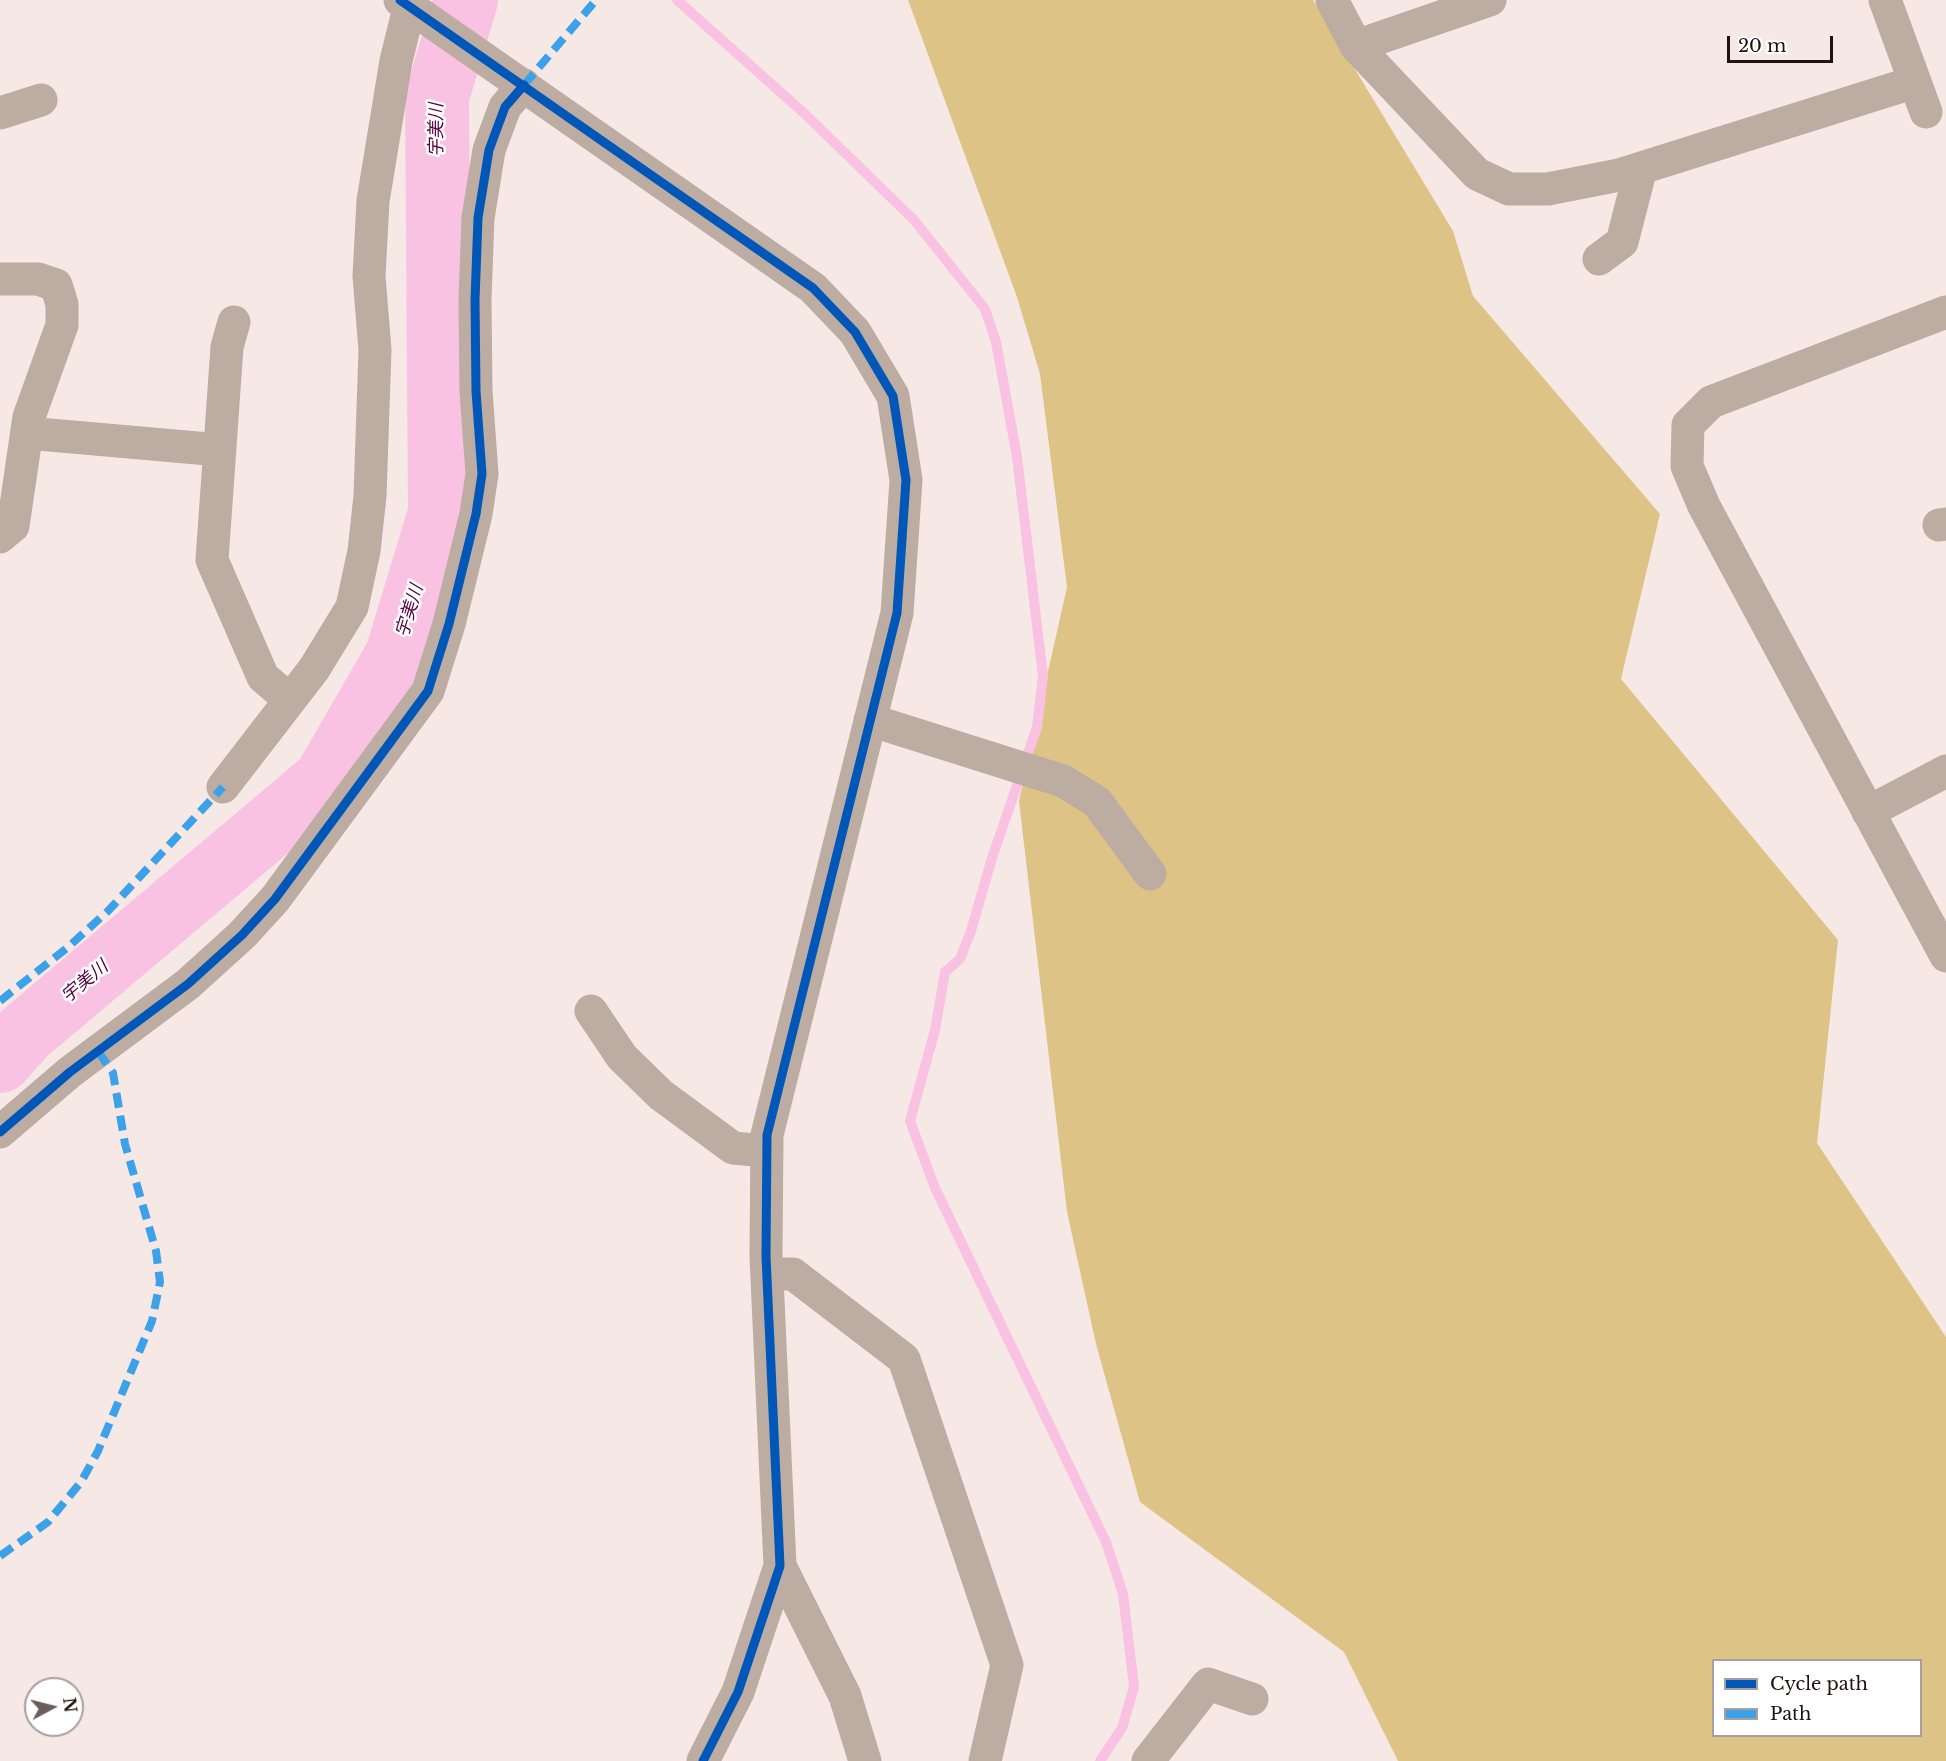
<!DOCTYPE html>
<meta charset="utf-8">
<style>
body{margin:0}
#map{position:relative;width:1946px;height:1761px;overflow:hidden;background:#f6e8e5;font-family:"Libre Baskerville",serif}
canvas{display:block}
.legend{position:absolute;left:1712px;top:1659px;width:210px;height:78px;box-sizing:border-box;background:#fff;border:2px solid #a6a09f;margin:0;padding:8px 10px;list-style:none;font-size:18px;color:#20120f}
.legend li{display:flex;align-items:center;gap:12px;height:30px}
.legend b{width:30px;border:2px solid #a6a09f}
.north{position:absolute;left:24px;top:1677px;width:60px;height:60px;box-sizing:border-box;background:#fff;border:2px solid #a6a09f;border-radius:50%;rotate:83deg;font-size:16px;font-weight:700;line-height:24px;text-align:center;color:#20120f}
.north::after{content:'';display:block;margin:auto;width:21px;height:27px;background:#6b5d5a;clip-path:polygon(50% 0,100% 100%,50% 72%,0 100%)}
.scale{position:absolute;left:1727px;top:36px;width:106px;height:27px;box-sizing:border-box;border:3px solid #20120f;border-top:0;padding-left:8px;font-size:18px;line-height:21px;white-space:nowrap;color:#20120f;-webkit-text-stroke:4px #fff;paint-order:stroke}
</style>
<div id="map">
<canvas width="1946" height="1761"></canvas>
<ul class="legend">
<li><b style="height:8px;background:#0057b8"></b>Cycle path</li>
<li><b style="height:8px;background:#3da1ea"></b>Path</li>
</ul>
<div class="north">N</div>
<div class="scale">20 m</div>
</div>
<script>
const context = document.querySelector('canvas').getContext('2d');
context.lineJoin = 'round';
function fillPath(path, color) { context.fillStyle = color; context.fill(path, 'evenodd'); }
const shape = rows => new Path2D(rows.map(r => 'M' + r).join(''));
function stroke(path, color, width, dash) { context.strokeStyle = color; context.lineWidth = width; context.lineCap = dash ? 'butt' : 'round'; context.setLineDash(dash || []); context.stroke(path); }
function write(font, color, halo, rows, align = 'center') {
  context.font = font + ' "Libre Baskerville","Noto Sans JP",serif'; context.lineWidth = 5; context.setLineDash([]); context.textBaseline = 'middle'; context.strokeStyle = halo; context.fillStyle = color; for (const [text, x, y, turn = 0] of rows) {
    context.save(); context.translate(x, y); context.rotate((+turn || 0) * Math.PI / 180); context.textAlign = isNaN(turn) ? turn : align; if (halo) context.strokeText(text, 0, 0); context.fillText(text, 0, 0); context.restore();
  }
}
const forest = shape([
 [908,0,1313,0,1453,231,1473,296,1660,514,1621,679,1838,940,1817,1143,1946,1337,1946,1761,1398,1761,1344,1652,1140,1502,1096,1344,1067,1212,1019,801,1067,587,1040,374,1017,297],
 [1714,1660,1920,1660,1920,1736,1714,1736]
]);
const stream = shape([
 [677,0,806,115,914,220,985,309,996,342,1017,457,1043,676,1037,727,992,858,971,931,960,959,945,972,935,1030,910,1121,935,1188,1106,1542,1123,1594,1134,1687,1122,1728,1100,1761]
]);
const river = shape([
 [0,1061,25,1033,325,780,397,655,440,513,437,97,466,0]
]);
const minor = shape([
 [400,0,813,288,855,332,893,396,906,480,897,613,767,1135,766,1256,780,1566,738,1692,703,1761],
 [1332,0,1356,46,1477,174,1509,189,1548,189,1619,175,1915,82,1885,0],
 [1356,46,1490,0],
 [1915,82,1926,112],
 [0,113,41,100],
 [1599,259,1622,242,1641,168],
 [0,279,38,279,56,285,62,304,62,325,29,417,13,526,0,537],
 [1946,312,1711,402,1688,425,1687,466,1704,506,1946,956],
 [234,322,227,347,212,560,263,677,290,700],
 [27,433,220,450],
 [1939,525,1946,524],
 [870,720,1063,781,1097,802,1150,874],
 [223,787,314,669,352,607,364,551,370,496,375,350,369,276,373,201,396,61,411,0],
 [1868,812,1946,771],
 [591,1011,622,1057,661,1095,733,1148,767,1151],
 [0,1132,70,1072,188,984,242,935,275,899,428,691,449,624,476,514,482,474,476,391,475,300,478,218,489,150,505,107,524,85],
 [767,1274,793,1274,904,1359,1007,1665,985,1761],
 [780,1566,845,1696,865,1761],
 [1148,1761,1208,1684,1252,1699]
]);
const quiet = shape([
 [524,85,596,0],
 [0,1001,67,948,108,911,223,787],
 [0,1556,48,1522,81,1482,98,1451,152,1321,160,1282,156,1251,125,1144,113,1073,98,1051]
]);
const cycleway = shape([
 [400,0,813,288,855,332,893,396,906,480,897,613,767,1135,766,1256,780,1566,738,1692,703,1761],
 [0,1132,70,1072,188,984,242,935,275,899,428,691,449,624,476,514,482,474,476,391,475,300,478,218,489,150,505,107,524,85]
]);
const waterNames = [
 ["宇美川",437,130,-90],
 ["宇美川",410,611,-73],
 ["宇美川",85,982,-40]
];
fillPath(forest, '#dec386');
stroke(stream, '#fac2e2', 10);
stroke(river, '#fac2e2', 64);
stroke(minor, '#bdaca1', 33);
stroke(quiet, '#3da1ea', 8, [15, 8]);
stroke(cycleway, '#0057b8', 9);
write('italic 18px', '#530241', '#fff', waterNames);
</script>
